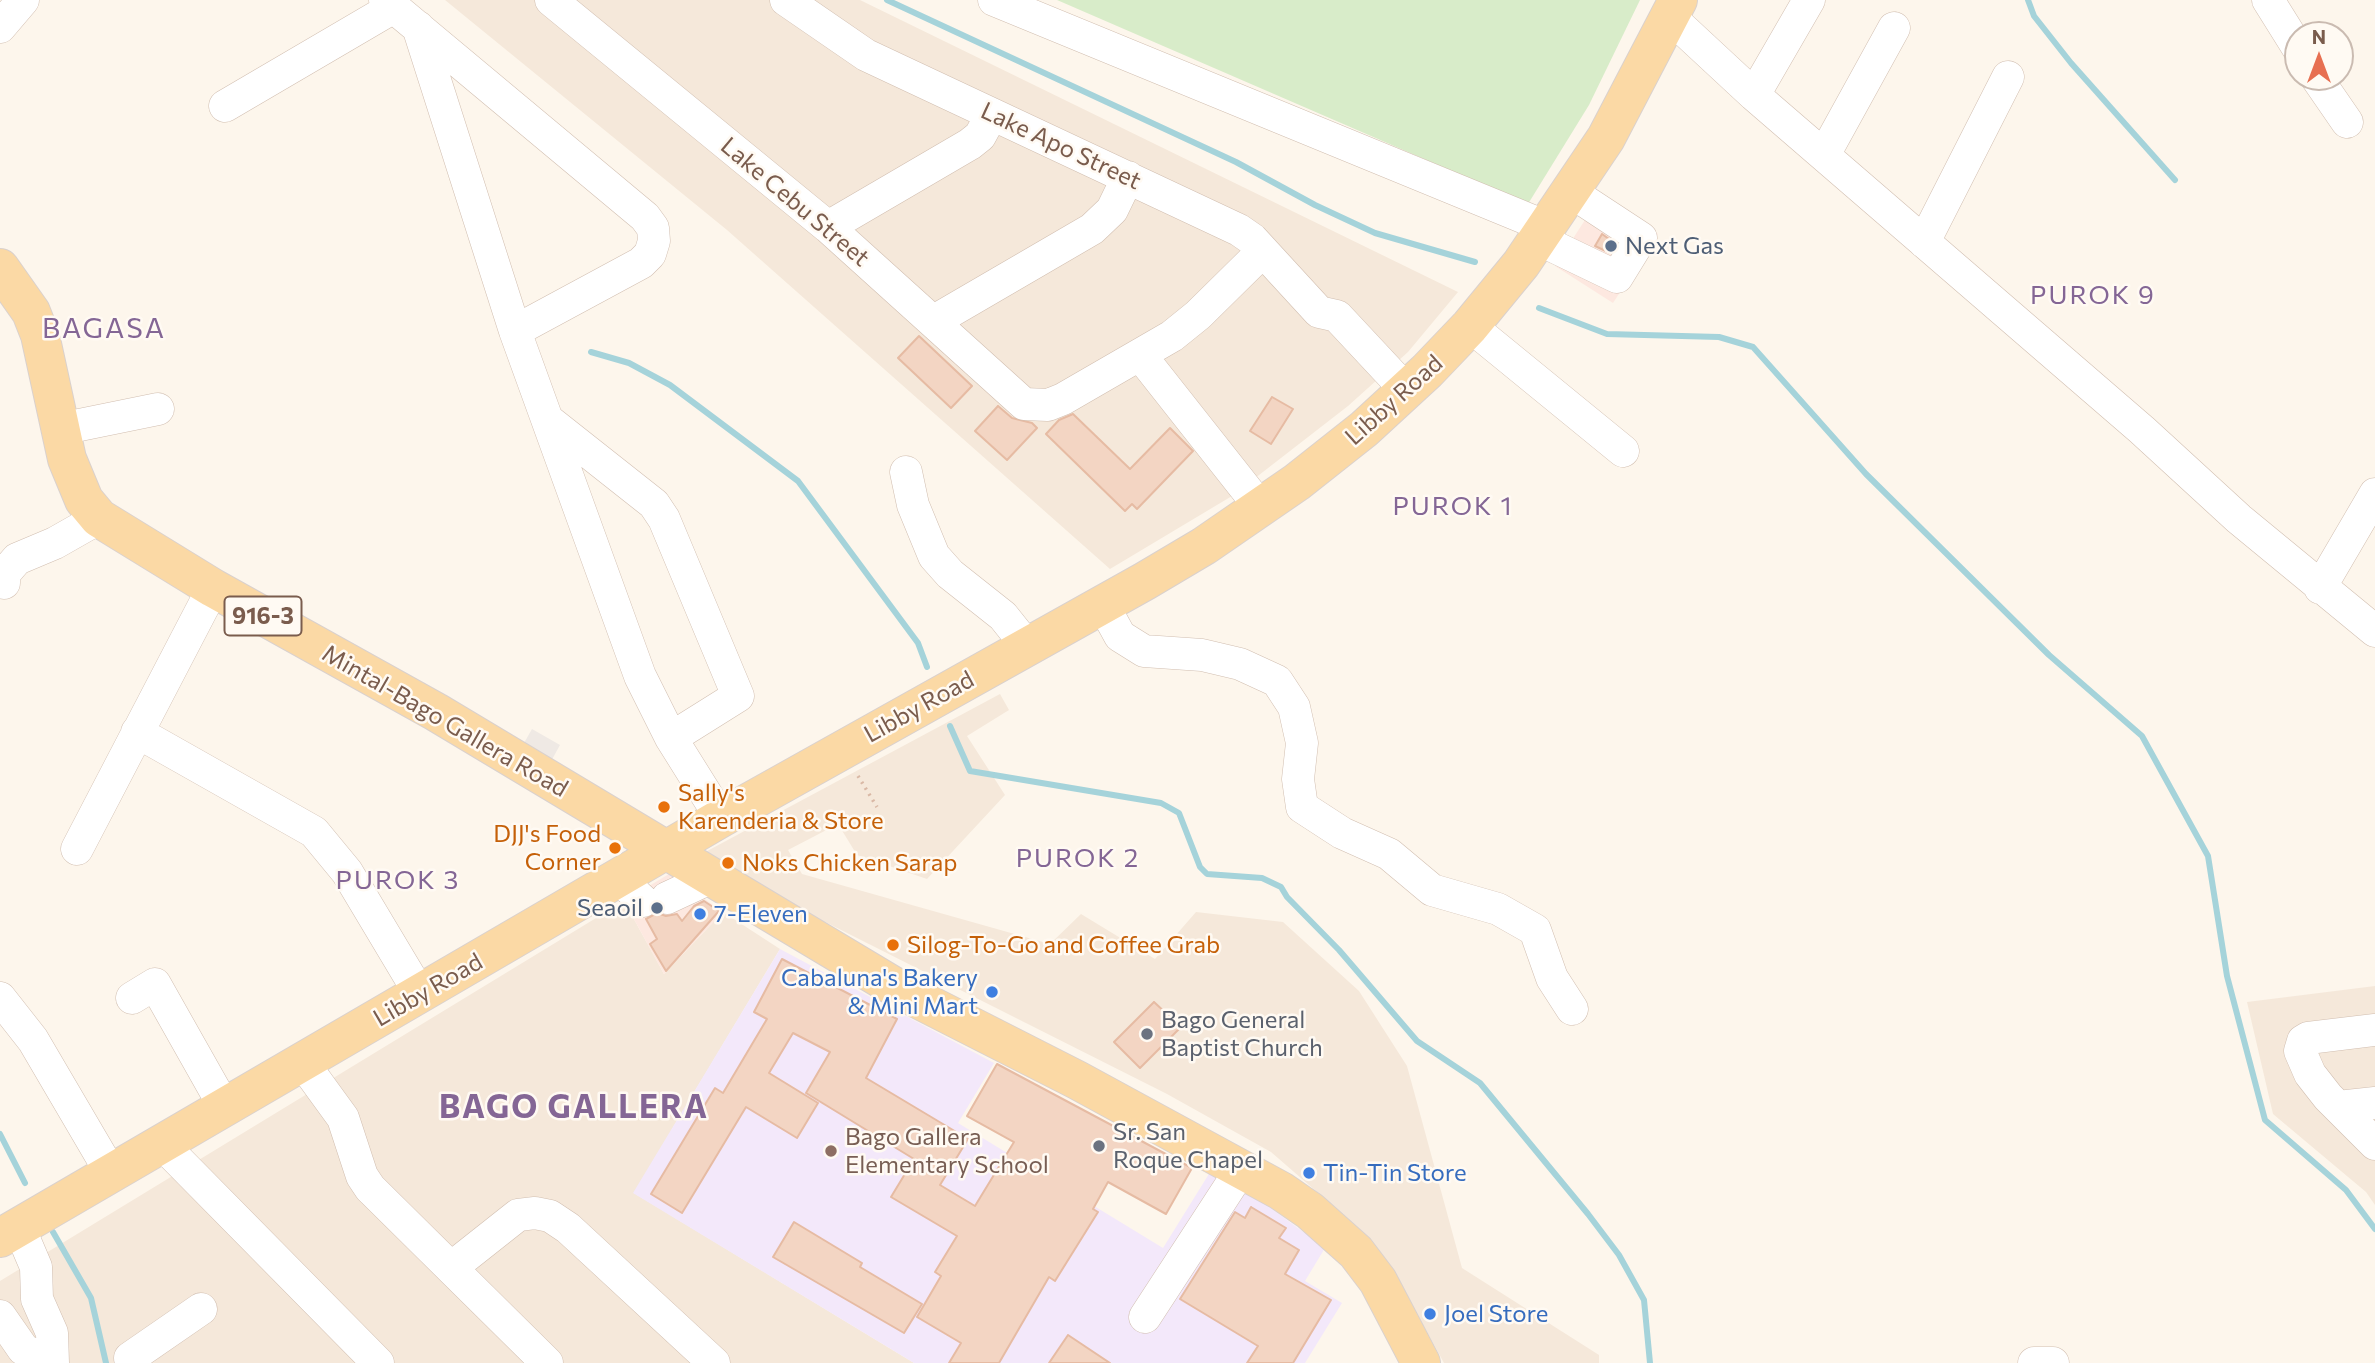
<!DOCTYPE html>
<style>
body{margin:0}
#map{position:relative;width:2375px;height:1363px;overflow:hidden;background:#fdf6ec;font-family:Commissioner,sans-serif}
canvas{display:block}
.north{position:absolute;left:2284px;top:21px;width:70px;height:70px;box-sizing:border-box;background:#fffaf3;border:2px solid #cabbb1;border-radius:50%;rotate:0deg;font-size:19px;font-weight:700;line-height:28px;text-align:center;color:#7a5c4d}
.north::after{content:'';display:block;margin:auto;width:24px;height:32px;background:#e76f51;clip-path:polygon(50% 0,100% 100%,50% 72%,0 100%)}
</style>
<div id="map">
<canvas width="2375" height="1363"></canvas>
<div class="north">N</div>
</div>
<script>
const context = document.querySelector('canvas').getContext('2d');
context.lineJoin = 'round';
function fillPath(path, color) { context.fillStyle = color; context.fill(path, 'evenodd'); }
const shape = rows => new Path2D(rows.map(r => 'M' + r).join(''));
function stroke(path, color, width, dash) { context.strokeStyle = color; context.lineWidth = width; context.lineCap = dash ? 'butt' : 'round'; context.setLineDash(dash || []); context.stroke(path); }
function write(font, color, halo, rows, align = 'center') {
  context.font = font + ' Commissioner,sans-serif'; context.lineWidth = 5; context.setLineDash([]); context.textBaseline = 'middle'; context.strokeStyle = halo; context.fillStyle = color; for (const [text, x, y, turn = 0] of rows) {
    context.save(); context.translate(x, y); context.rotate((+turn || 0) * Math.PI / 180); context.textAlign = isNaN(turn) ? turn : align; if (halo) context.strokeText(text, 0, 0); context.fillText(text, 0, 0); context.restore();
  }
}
const residential = shape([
 [445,0,860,0,1458,292,1408,352,1348,406,1232,496,1110,569,727,230],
 [1000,694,1009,710,967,736,1005,795,927,879,857,855,838,824,788,850,802,874,1050,944,1081,914,1155,959,1196,912,1283,922,1359,991,1407,1066,1462,1268,1599,1355,1599,1363,1444,1363,1410,1301,1347,1218,1271,1152,1167,1094,696,857],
 [624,901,664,974,723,912,780,949,634,1193,914,1363,0,1363,0,1281],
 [2375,986,2375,1205,2366,1192,2273,1114,2247,1002]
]);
const commercial = shape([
 [1600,197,1658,234,1613,303,1555,266],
 [669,874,723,912,664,974,624,901]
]);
const industrial = shape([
 [532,729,560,745,549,765,520,750]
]);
const education = shape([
 [780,949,994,1063,958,1123,1163,1248,1212,1169,1234,1181,1325,1248,1305,1281,1342,1303,1305,1363,914,1363,633,1193]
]);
const green = shape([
 [1057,0,1640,0,1589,105,1528,204]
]);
const stream = shape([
 [887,0,1236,162,1315,205,1375,233,1475,262],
 [2028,0,2034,16,2071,63,2175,180],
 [1539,308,1607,334,1719,337,1753,347,1866,474,2049,655,2142,736,2208,856,2227,976,2265,1120,2346,1190,2375,1229],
 [591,352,629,363,670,385,798,481,918,643,927,667],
 [950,726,970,771,1161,803,1179,813,1200,867,1207,874,1262,878,1281,887,1287,897,1339,950,1417,1041,1480,1083,1588,1214,1619,1255,1644,1300,1650,1363],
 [0,1134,25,1183],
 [53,1232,91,1298,106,1363]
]);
const building = shape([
 [1602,234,1616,244,1610,253,1595,246,1602,234],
 [919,336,972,386,951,408,898,358,919,336],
 [1272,397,1293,409,1271,444,1250,431,1272,397],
 [998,406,1012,418,1032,423,1037,428,1007,460,975,431,998,406],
 [1073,414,1130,469,1170,428,1193,451,1137,509,1132,504,1125,511,1046,434,1059,420,1073,414],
 [704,901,719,911,666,971,650,944,657,939,646,919,657,913,666,916,677,914,682,921,694,906,704,901],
 [782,959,897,1019,866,1078,968,1139,940,1185,975,1206,1014,1142,967,1116,997,1064,1192,1168,1166,1214,1108,1182,1093,1209,1098,1212,1055,1281,1049,1277,999,1363,949,1363,961,1343,917,1317,941,1276,935,1272,957,1236,891,1197,914,1159,806,1093,830,1052,793,1033,769,1073,818,1103,797,1138,746,1107,682,1213,651,1194,715,1088,723,1093,767,1019,754,1012,782,959],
 [1154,1002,1181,1027,1140,1068,1114,1042,1154,1002],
 [1251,1207,1286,1228,1279,1238,1299,1250,1285,1274,1331,1300,1293,1363,1247,1363,1258,1346,1180,1299,1235,1212,1245,1218,1251,1207],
 [794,1222,862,1263,860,1267,922,1304,904,1333,773,1257,794,1222],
 [1068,1335,1110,1363,1049,1363,1068,1335]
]);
const path = shape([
 [858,776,877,807]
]);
const minor = shape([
 [385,0,645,217,653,228,654,241,650,254,641,263,515,331],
 [551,0,828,227,1024,404,1048,405,1063,399,1172,336,1198,315,1263,251],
 [786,0,866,55,1239,230,1252,239,1319,312,1337,316,1407,391],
 [994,0,1547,227],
 [2268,0,2298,48],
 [1670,17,1754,95,2142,430,2239,519,2375,631],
 [0,27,23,0],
 [418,27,515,331,640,676,671,738,721,818],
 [2316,77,2347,122],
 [1754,95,1809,0],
 [225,106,394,7],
 [1824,155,1894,28],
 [828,227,970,144,980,136,992,114],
 [1538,239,1617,277,1641,238,1571,192],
 [1924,242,2008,77],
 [934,321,1092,229,1112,210,1128,177],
 [1470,326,1623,451],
 [1141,356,1261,508],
 [549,421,654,504,664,519,738,696,671,738],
 [60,429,158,409],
 [906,472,913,505,934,556,950,574,1003,616,1027,646],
 [4,583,4,574,17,559,55,543,99,518],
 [2320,588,2375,494],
 [1103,605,1120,636,1144,651,1202,655,1240,664,1277,681,1294,707,1302,743,1298,779,1302,807,1342,833,1389,854,1432,890,1498,909,1535,930,1552,978,1572,1009],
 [137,732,314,832,347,872,420,994],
 [77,849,213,588],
 [618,878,643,901],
 [667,898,710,878],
 [0,998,33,1040,111,1173],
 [132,998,155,984,225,1108],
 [2375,1030,2308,1038,2303,1041,2300,1051,2310,1074,2328,1097,2375,1144],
 [303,1063,343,1118,362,1176,370,1188,547,1363],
 [2338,1107,2375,1103],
 [162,1144,378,1363],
 [19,1227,36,1267,37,1299,52,1333,53,1363],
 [451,1268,518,1215,535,1213,550,1216,568,1228,714,1363],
 [0,1316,23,1349,46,1363],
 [1145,1317,1242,1168],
 [135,1363,130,1358,201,1309],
 [2034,1363,2053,1363]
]);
const major = shape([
 [0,268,31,312,40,335,67,459,84,500,99,518,213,588,436,712,900,990,1077,1080,1281,1191,1310,1211,1356,1252,1378,1281,1421,1363],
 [0,1238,721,818,1145,581,1204,546,1297,482,1364,429,1427,371,1470,326,1521,264,1606,138,1678,0]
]);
const markers = [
 [1611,246,7,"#5c6f8a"],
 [664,807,7,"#e8710a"],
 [615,848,7,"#e8710a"],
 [728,863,7,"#e8710a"],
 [657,908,7,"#5c6f8a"],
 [700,914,7,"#3f7fe0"],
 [893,945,7,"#e8710a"],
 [992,992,7,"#3f7fe0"],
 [1147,1034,7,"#6b7280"],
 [1099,1146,7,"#6b7280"],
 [831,1151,7,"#8d6e63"],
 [1309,1173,7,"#3f7fe0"],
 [1430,1314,7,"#3f7fe0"]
];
const shields = [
 [263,616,77]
];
const shieldNames = [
 ["916-3",263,616]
];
const streetNames = [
 ["Lake Apo Street",1061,146,25],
 ["Lake Cebu Street",795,202,40],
 ["Libby Road",1394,400,-42],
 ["Libby Road",919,707,-29],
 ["Mintal-Bago Gallera Road",445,721,30],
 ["Libby Road",428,990,-30]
];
const serviceNames = [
 ["Next Gas",1625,246],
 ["Seaoil",643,908,"right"]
];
const foodNames = [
 ["Sally's",678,793],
 ["Karenderia & Store",678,821],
 ["DJJ's Food",601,834,"right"],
 ["Corner",601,862,"right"],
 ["Noks Chicken Sarap",742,863],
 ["Silog-To-Go and Coffee Grab",907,945]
];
const shopNames = [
 ["7-Eleven",714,914],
 ["Cabaluna's Bakery",978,978,"right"],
 ["& Mini Mart",978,1006,"right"],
 ["Tin-Tin Store",1323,1173],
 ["Joel Store",1444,1314]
];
const worshipNames = [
 ["Bago General",1161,1020],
 ["Baptist Church",1161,1048],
 ["Sr. San",1113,1132],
 ["Roque Chapel",1113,1160]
];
const educationNames = [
 ["Bago Gallera",845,1137],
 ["Elementary School",845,1165]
];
const neighbourhoodNames = [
 ["PUROK 9",2093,295],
 ["PUROK 1",1453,506],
 ["PUROK 2",1078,858],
 ["PUROK 3",398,880]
];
const quarterNames = [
 ["BAGASA",104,329]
];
const districtNames = [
 ["BAGO GALLERA",574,1107]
];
fillPath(residential, '#f5e8da');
fillPath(commercial, '#fde8e0');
fillPath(industrial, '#efe9e4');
fillPath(education, '#f3e8fa');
fillPath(green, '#d8ecc9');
stroke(stream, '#a5d3da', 6);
fillPath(building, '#f3d5c3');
stroke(building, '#e6bba3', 2);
stroke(minor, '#d1beb0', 33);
stroke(major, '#dad1cd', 40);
stroke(path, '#d9b8a5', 3.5, [2, 5]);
stroke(minor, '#fff', 32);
stroke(major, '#fbd9a5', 38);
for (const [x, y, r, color] of markers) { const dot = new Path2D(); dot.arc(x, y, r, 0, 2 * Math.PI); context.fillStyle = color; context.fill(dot); stroke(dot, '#fffaf3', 2.5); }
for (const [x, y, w] of shields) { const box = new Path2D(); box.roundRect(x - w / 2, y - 19.5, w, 39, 5); context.fillStyle = '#fffaf3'; context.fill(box); stroke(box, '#7a5c4d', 2); }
write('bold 23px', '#7a5c4d', null, shieldNames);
write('24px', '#7a5c4d', '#fffaf3', streetNames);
write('24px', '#4e5e75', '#fffaf3', serviceNames, 'left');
write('24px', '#c56008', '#fffaf3', foodNames, 'left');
write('24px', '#366cbe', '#fffaf3', shopNames, 'left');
write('24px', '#5b616d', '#fffaf3', worshipNames, 'left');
write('24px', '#785e54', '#fffaf3', educationNames, 'left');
context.letterSpacing = '2px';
write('26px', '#846695', '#fffaf3', neighbourhoodNames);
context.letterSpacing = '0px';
context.letterSpacing = '2px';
write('28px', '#846695', '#fffaf3', quarterNames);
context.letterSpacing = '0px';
context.letterSpacing = '2px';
write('bold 32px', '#846695', '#fffaf3', districtNames);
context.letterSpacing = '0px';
</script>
